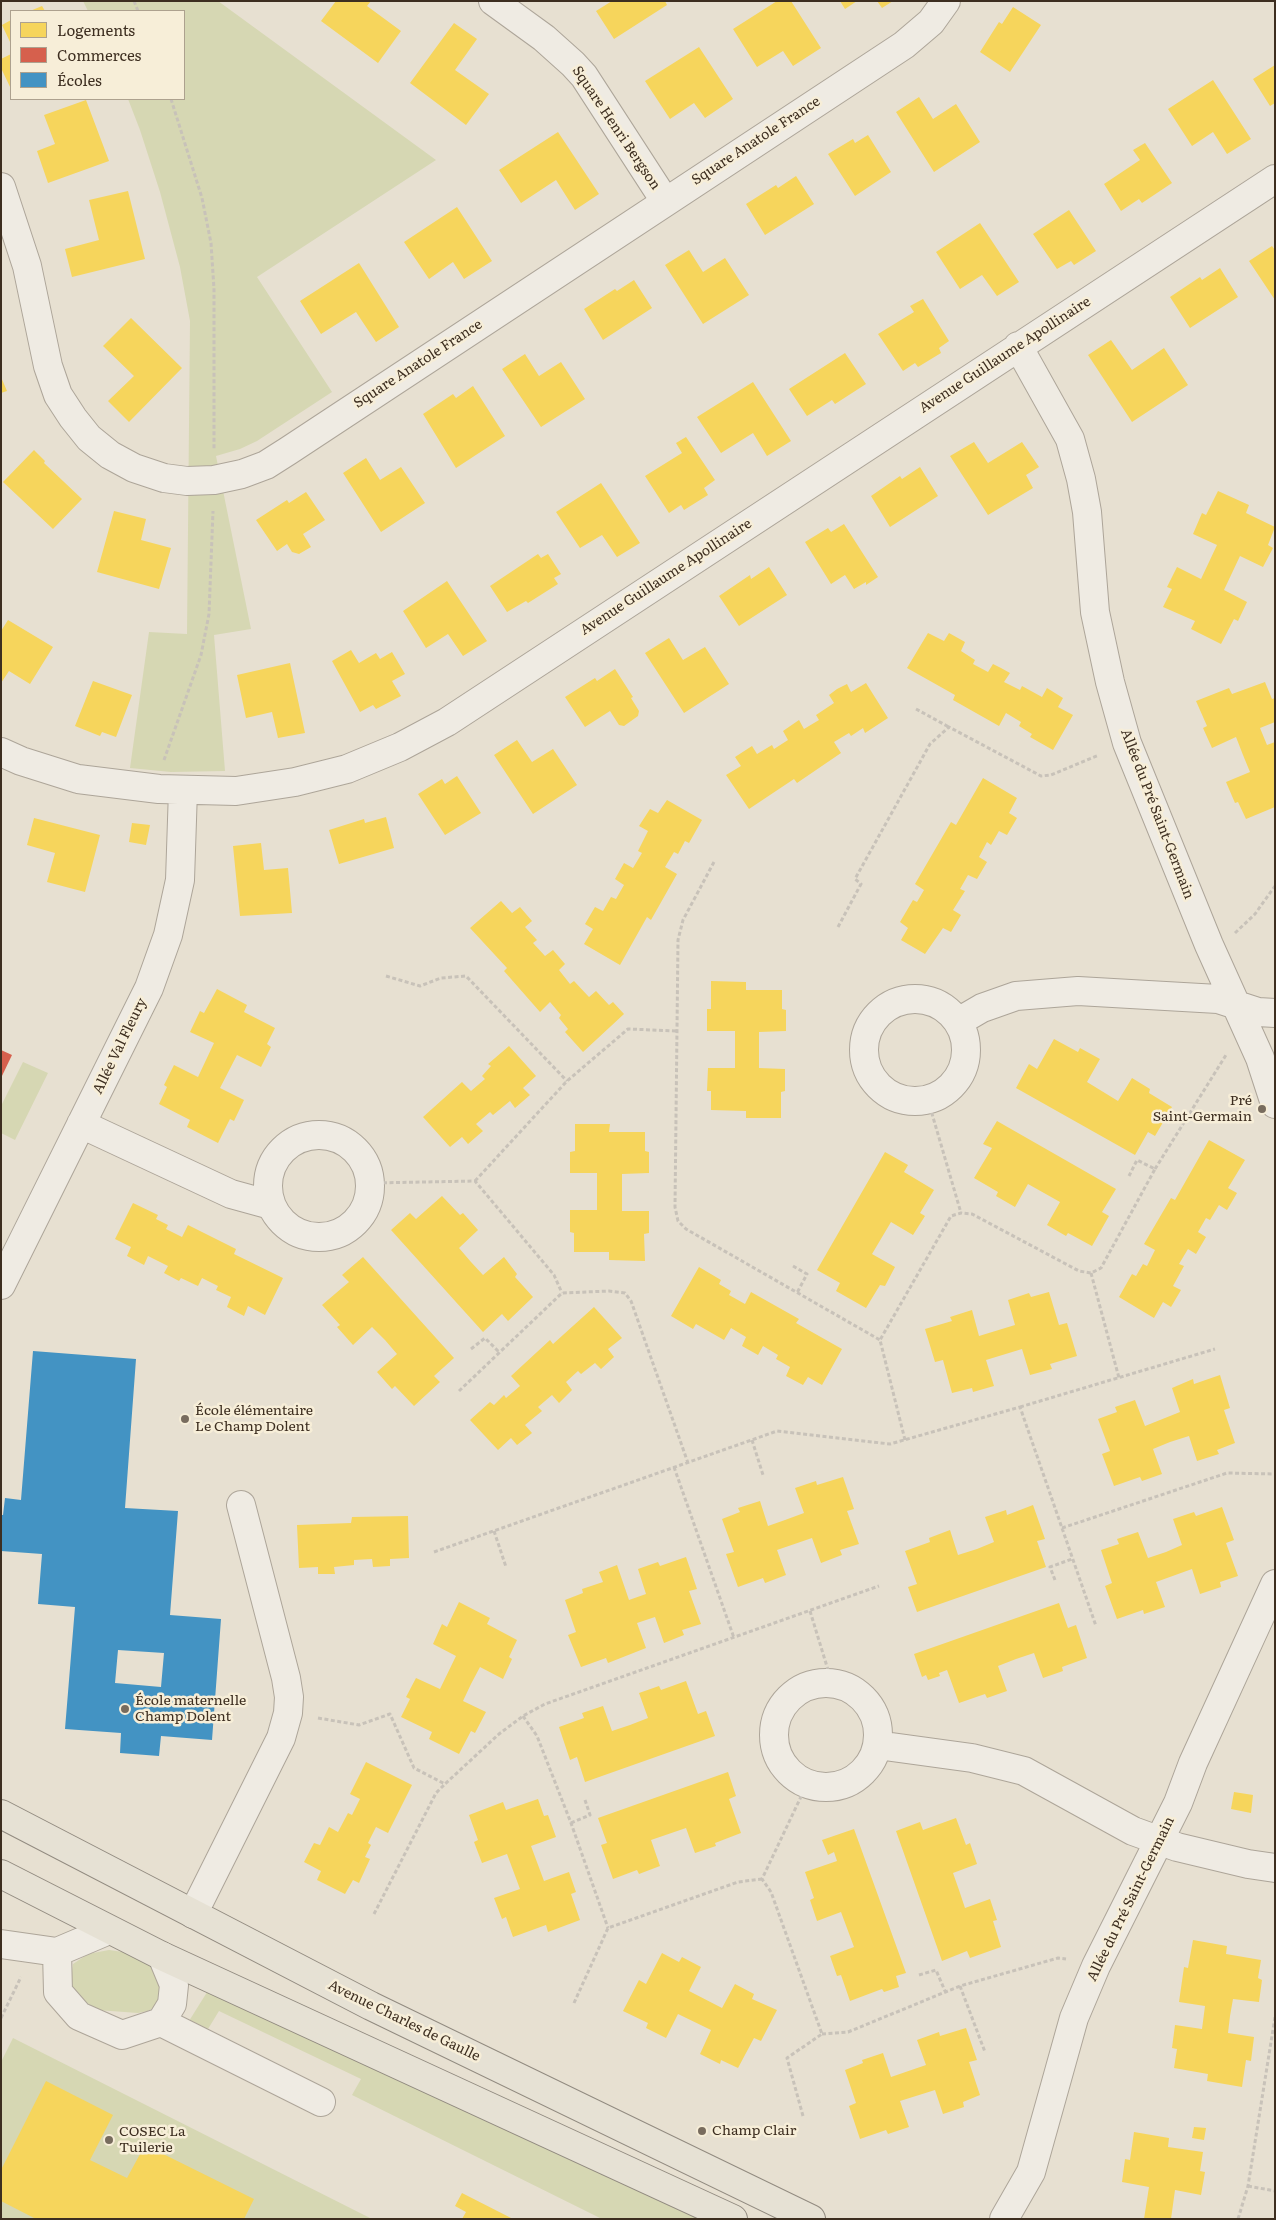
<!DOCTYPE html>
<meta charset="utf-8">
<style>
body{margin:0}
#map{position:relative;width:1276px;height:2220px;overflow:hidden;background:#e7e0d1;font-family:Literata,serif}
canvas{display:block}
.frame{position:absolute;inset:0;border:2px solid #3d2e20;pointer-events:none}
.legend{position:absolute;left:10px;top:10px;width:175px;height:90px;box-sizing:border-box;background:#f7eed8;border:1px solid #ada18e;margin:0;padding:6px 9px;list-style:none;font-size:15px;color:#3d2e20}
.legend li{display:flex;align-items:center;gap:10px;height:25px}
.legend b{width:25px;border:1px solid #ada18e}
</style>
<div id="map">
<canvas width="1276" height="2220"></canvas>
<div class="frame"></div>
<ul class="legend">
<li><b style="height:14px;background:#f6d55c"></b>Logements</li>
<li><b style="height:14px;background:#d6604d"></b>Commerces</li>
<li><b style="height:14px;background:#4393c3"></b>Écoles</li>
</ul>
</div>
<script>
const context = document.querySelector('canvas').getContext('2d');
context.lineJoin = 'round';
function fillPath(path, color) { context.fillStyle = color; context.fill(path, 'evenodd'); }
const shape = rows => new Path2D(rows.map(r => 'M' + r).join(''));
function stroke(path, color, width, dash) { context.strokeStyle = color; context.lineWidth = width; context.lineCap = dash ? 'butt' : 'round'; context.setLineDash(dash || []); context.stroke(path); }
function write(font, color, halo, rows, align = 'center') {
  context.font = font + ' Literata,serif'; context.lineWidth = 5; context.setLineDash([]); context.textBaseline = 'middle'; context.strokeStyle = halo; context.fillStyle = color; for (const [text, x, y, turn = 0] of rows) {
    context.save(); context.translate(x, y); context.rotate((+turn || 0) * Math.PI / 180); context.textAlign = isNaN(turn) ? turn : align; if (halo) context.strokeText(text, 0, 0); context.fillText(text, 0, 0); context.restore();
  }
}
const green = shape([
 [83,1,218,1,436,160,257,277,332,392,257,441,240,449,216,456,251,629,214,635,225,771,171,772,130,768,149,632,187,634,190,321,180,267,160,192,140,130,128,99,184,99,184,11,88,11],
 [23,1062,48,1073,15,1140,1,1133,1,1106],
 [109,1950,130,1953,155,1969,165,1993,156,2006,148,2011,138,2013,97,2010,78,1996,70,1987,73,1964,88,1954],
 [209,1989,714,2219,602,2219,352,2095,361,2079,219,2011,208,2029,189,2021],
 [13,2038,372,2219,1,2219,1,2062]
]);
const homes = shape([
 [336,1,371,1,367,6,401,31,378,63,321,21],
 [612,1,665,1,667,5,614,39,596,11],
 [777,1,791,1,821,48,793,66,783,51,757,67,733,29],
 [840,1,857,1,845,9],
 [877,1,893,1,882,8],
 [42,6,45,11,30,11],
 [1013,7,1041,25,1010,72,980,52,999,22,1002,24],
 [11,20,11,44,2,25],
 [454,23,477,39,455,70,489,94,466,125,410,83],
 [699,47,733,99,705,118,694,103,670,119,645,81],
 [11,54,11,89,1,68,1,59],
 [1275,65,1275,103,1270,106,1253,79],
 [1213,80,1251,139,1227,154,1213,132,1192,146,1168,109],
 [919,97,933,119,956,104,980,142,934,172,896,112],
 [86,100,109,161,48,183,37,151,55,144,44,115],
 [558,132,599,194,575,210,556,180,521,203,499,170],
 [868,135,891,172,855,196,828,154,853,139,855,143],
 [1145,143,1172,183,1142,203,1139,199,1121,211,1104,184,1140,160,1133,150],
 [796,176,814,204,765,235,746,204,776,185,778,188],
 [128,191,145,259,72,277,65,249,99,240,89,200],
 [457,207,492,261,464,279,453,262,429,279,404,242],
 [1069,210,1096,251,1074,265,1071,261,1057,269,1033,234],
 [980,223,1019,282,997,296,982,275,960,289,936,252],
 [1272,246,1275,250,1275,300,1249,261],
 [689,250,703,272,725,258,749,295,703,324,665,265],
 [359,263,399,327,376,342,356,312,321,334,300,301],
 [1220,268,1238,297,1190,328,1170,297,1200,277,1202,280],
 [634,280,652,308,603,340,584,309,615,289,617,291],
 [923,299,949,341,939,348,941,353,918,367,915,363,903,371,878,334,914,312,910,306],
 [131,318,182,368,129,422,108,401,134,376,103,346],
 [1111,340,1132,370,1164,348,1188,385,1132,422,1088,355],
 [845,353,866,384,835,404,832,400,807,416,789,389],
 [525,354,539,376,561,362,585,399,541,427,502,369],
 [1,377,7,391,1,393],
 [753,382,791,441,767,456,753,433,721,453,697,417],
 [473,386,505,436,456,468,423,414,453,394,456,398],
 [686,437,715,480,704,488,708,495,684,510,681,505,669,513,645,476,682,453,676,443],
 [974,442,988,463,1022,442,1039,467,1026,475,1033,488,988,515,950,456],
 [34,450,45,461,44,463,82,499,53,529,3,482],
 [366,458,380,480,401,467,425,503,381,532,343,473],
 [920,467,938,496,890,527,871,496,900,476,902,479],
 [601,483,640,543,617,557,602,535,580,548,556,512],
 [1218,491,1249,505,1246,513,1275,527,1268,545,1273,548,1263,567,1240,556,1224,590,1247,602,1238,621,1234,619,1221,644,1191,629,1195,621,1163,607,1172,589,1167,587,1177,567,1201,579,1217,545,1193,534,1202,513,1206,515],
 [306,492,325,520,303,534,311,547,299,554,292,552,287,544,277,551,256,520,287,500,289,503],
 [114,511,146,519,141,540,171,548,159,589,97,572],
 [844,524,878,577,866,585,866,582,854,589,845,575,831,584,805,542,828,528,831,532],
 [538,554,541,558,548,554,561,574,554,578,558,584,528,603,526,601,507,612,490,586],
 [769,567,787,595,739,626,719,596,750,575,751,579],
 [447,581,487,641,463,656,448,634,426,648,403,611],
 [8,620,53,647,30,684,9,671,1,683,1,631],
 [928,633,944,641,949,633,965,642,961,651,975,660,973,664,988,672,993,664,1001,668,1010,673,1004,682,1020,690,1022,686,1042,697,1047,688,1063,698,1058,707,1073,715,1053,750,1030,737,1032,734,1019,726,1021,722,1006,713,999,726,953,700,955,695,907,668],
 [669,638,683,660,705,647,729,684,684,713,645,653],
 [351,650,359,663,376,653,380,659,392,652,405,674,392,681,401,696,376,709,373,705,360,712,332,661],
 [290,663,305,733,278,738,272,712,246,718,237,675],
 [615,669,633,697,631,698,639,711,638,716,624,726,619,725,610,711,585,727,565,697,595,678,597,681],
 [93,681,132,695,116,737,102,732,100,736,75,726],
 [1265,682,1272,699,1275,698,1275,722,1260,728,1267,745,1275,742,1275,807,1246,819,1238,802,1235,803,1226,782,1250,772,1243,755,1236,737,1212,748,1203,728,1207,726,1196,701,1229,688,1232,694],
 [866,683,888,718,865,733,863,728,851,736,849,733,834,742,841,753,797,783,794,779,749,809,726,775,741,766,735,757,752,746,757,754,772,745,774,749,788,740,783,731,799,720,804,729,819,720,816,715,834,703,829,695,837,689,847,684,851,692],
 [517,740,532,762,553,749,577,785,533,814,494,755],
 [457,776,481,813,445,835,418,794,442,779,445,784],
 [983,778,1017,798,1009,813,1017,818,1007,835,999,831,991,845,987,842,979,857,987,862,977,879,968,875,960,889,965,891,953,910,961,915,951,932,943,928,925,954,901,940,908,928,900,922,913,900,917,902,924,890,915,884,951,822,956,825],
 [667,800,702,820,689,843,685,841,678,854,674,852,665,867,677,874,651,920,647,917,620,965,584,944,593,929,585,924,595,907,603,911,611,897,616,899,624,885,615,879,624,863,633,868,642,853,638,851,648,831,639,826,650,809,658,813],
 [386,817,394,848,339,864,329,830,364,819,365,823],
 [34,818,100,835,85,892,47,882,55,853,27,845],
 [132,823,150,825,146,845,129,842],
 [261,843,264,870,288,868,292,913,240,916,233,846],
 [501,901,512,913,520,907,532,921,525,927,537,940,533,943,545,956,553,950,565,964,559,970,570,984,574,981,589,997,596,991,609,1005,613,1002,624,1014,583,1052,565,1032,568,1029,559,1018,561,1015,550,1002,540,1012,504,971,507,968,470,928],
 [711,981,746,982,746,990,782,990,782,1009,786,1010,786,1031,759,1032,759,1068,785,1069,785,1091,781,1092,781,1118,746,1118,746,1111,711,1110,711,1091,707,1091,708,1068,735,1068,735,1031,707,1031,707,1009,711,1009],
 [217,989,247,1005,244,1012,275,1028,267,1044,271,1047,261,1067,237,1055,220,1088,244,1100,234,1121,230,1119,218,1143,187,1127,190,1120,159,1104,167,1087,164,1085,174,1065,198,1077,214,1043,190,1032,200,1011,204,1013],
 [1054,1039,1078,1052,1080,1048,1100,1059,1087,1082,1118,1101,1132,1078,1150,1089,1149,1093,1172,1107,1155,1136,1148,1132,1135,1155,1016,1088,1029,1064,1037,1069],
 [509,1046,536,1076,523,1088,530,1095,515,1108,510,1101,493,1115,490,1112,476,1124,483,1131,476,1137,468,1144,462,1137,450,1147,423,1117,462,1082,471,1091,485,1079,482,1076,491,1066,488,1064],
 [997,1121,1116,1189,1102,1212,1109,1216,1092,1246,1068,1233,1066,1236,1047,1225,1060,1202,1028,1184,1015,1207,996,1196,998,1192,974,1178,992,1148,983,1144],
 [575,1124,610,1124,609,1132,645,1132,645,1151,649,1152,649,1173,622,1174,622,1211,649,1211,649,1233,644,1234,645,1261,609,1260,609,1252,574,1252,574,1233,570,1232,570,1210,597,1210,597,1173,570,1173,570,1152,575,1151],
 [1209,1140,1245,1160,1228,1188,1237,1193,1227,1210,1219,1205,1210,1220,1206,1218,1198,1232,1206,1237,1196,1254,1188,1249,1179,1264,1184,1266,1173,1286,1181,1290,1171,1307,1163,1302,1154,1318,1119,1297,1132,1274,1136,1276,1143,1264,1147,1266,1155,1250,1144,1244,1171,1198,1175,1200],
 [885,1152,908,1165,904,1172,934,1190,920,1213,925,1216,913,1235,891,1222,872,1254,895,1267,885,1286,880,1285,866,1308,836,1291,840,1283,817,1270],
 [442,1196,460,1215,463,1213,478,1230,459,1248,471,1262,483,1275,504,1257,517,1274,515,1277,533,1297,508,1321,502,1314,483,1332,391,1230,410,1213,416,1219],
 [133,1203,158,1215,156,1219,168,1225,166,1229,182,1237,188,1225,236,1249,234,1254,283,1278,265,1315,248,1306,244,1316,227,1307,231,1297,216,1290,218,1286,202,1278,198,1286,181,1278,179,1281,164,1273,168,1266,148,1256,144,1265,127,1256,131,1247,115,1239],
 [363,1257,454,1358,434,1376,440,1382,414,1406,395,1386,392,1389,377,1372,397,1354,385,1340,372,1327,353,1345,337,1327,340,1325,322,1305,349,1282,342,1275],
 [699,1267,721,1280,719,1284,731,1291,729,1295,745,1304,751,1292,799,1319,796,1323,842,1349,822,1385,808,1377,803,1385,786,1376,790,1367,776,1359,778,1355,763,1346,758,1355,742,1346,746,1337,731,1328,724,1340,696,1324,693,1329,671,1316],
 [1049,1292,1059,1325,1067,1323,1077,1356,1050,1364,1052,1369,1030,1375,1022,1349,986,1360,994,1386,973,1392,972,1388,952,1393,943,1360,935,1362,925,1329,952,1321,950,1317,972,1310,979,1336,1015,1325,1008,1300,1029,1293,1031,1297],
 [594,1307,622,1338,608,1349,614,1357,601,1369,595,1363,581,1374,578,1371,566,1382,572,1390,559,1403,552,1395,538,1407,542,1411,525,1425,532,1433,517,1445,511,1438,498,1450,470,1420,490,1402,494,1405,504,1395,506,1398,520,1386,511,1376,550,1340,553,1344],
 [1220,1375,1230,1408,1224,1410,1235,1443,1217,1450,1219,1454,1197,1461,1189,1436,1170,1442,1153,1449,1162,1474,1142,1481,1140,1477,1114,1486,1102,1454,1110,1451,1098,1419,1117,1412,1115,1407,1135,1400,1145,1426,1180,1412,1172,1388,1193,1379,1194,1384],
 [843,1477,854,1509,847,1511,859,1544,840,1550,842,1555,821,1563,812,1538,777,1550,786,1575,765,1583,763,1578,738,1587,726,1554,734,1552,722,1519,740,1512,738,1508,760,1501,768,1526,785,1520,804,1513,795,1488,816,1481,817,1485],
 [1033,1505,1045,1539,1037,1541,1046,1567,917,1612,908,1587,917,1584,905,1551,930,1542,929,1538,950,1530,958,1555,977,1549,994,1542,985,1517,1006,1510,1007,1515],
 [1222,1507,1234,1540,1226,1543,1238,1576,1220,1582,1221,1587,1200,1594,1192,1569,1156,1582,1165,1607,1144,1614,1143,1610,1117,1619,1105,1586,1112,1583,1101,1550,1119,1544,1117,1539,1138,1532,1148,1558,1166,1552,1182,1545,1173,1519,1194,1512,1196,1516],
 [408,1516,409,1558,390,1559,390,1566,373,1567,372,1559,354,1560,354,1565,334,1567,335,1574,318,1574,318,1567,299,1568,297,1525,351,1523,352,1517],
 [686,1557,697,1589,689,1591,701,1624,682,1630,684,1635,664,1643,655,1617,637,1623,646,1648,608,1663,606,1658,581,1667,568,1635,576,1632,565,1600,583,1593,582,1589,603,1582,599,1572,617,1565,629,1600,646,1594,638,1569,658,1562,660,1566],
 [459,1602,490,1618,487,1624,517,1640,509,1657,512,1659,503,1679,480,1667,471,1684,463,1701,486,1712,475,1733,471,1731,459,1754,429,1739,432,1732,401,1717,410,1699,406,1697,416,1678,440,1689,456,1656,433,1644,442,1624,447,1627],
 [1059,1603,1068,1628,1076,1625,1087,1658,1062,1667,1063,1671,1043,1678,1034,1653,1016,1659,998,1666,1007,1691,987,1698,985,1694,959,1703,947,1670,939,1673,940,1676,928,1680,926,1675,922,1677,914,1654],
 [686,1681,698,1714,706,1711,715,1736,585,1782,577,1757,570,1760,559,1727,584,1718,582,1713,603,1706,612,1731,630,1725,648,1718,639,1693,659,1686,661,1690],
 [366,1762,412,1785,388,1833,376,1827,368,1843,371,1845,365,1857,370,1859,359,1883,353,1880,345,1894,317,1880,321,1871,304,1862,314,1843,320,1845,329,1827,338,1832,348,1813,352,1815,360,1799,350,1794],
 [728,1772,736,1796,729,1799,741,1833,715,1843,716,1846,695,1853,686,1828,651,1840,660,1866,639,1874,637,1870,613,1879,601,1845,607,1843,598,1818],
 [1234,1792,1253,1795,1251,1813,1231,1809],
 [538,1799,544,1816,548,1815,556,1837,531,1846,544,1881,569,1872,576,1892,571,1894,580,1920,548,1932,546,1925,513,1937,506,1917,502,1919,494,1898,520,1889,507,1854,482,1863,474,1842,478,1840,469,1815,503,1802,506,1810],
 [956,1818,966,1845,970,1843,977,1864,953,1873,959,1890,965,1908,990,1899,997,1920,993,1921,1001,1947,970,1958,967,1951,942,1961,896,1831,920,1822,923,1830],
 [854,1829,906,1973,896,1976,899,1987,884,1992,882,1989,850,2001,841,1975,837,1976,830,1956,854,1947,841,1912,817,1921,810,1900,814,1898,805,1872,837,1861,834,1852,828,1855,822,1840],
 [1193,1940,1227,1946,1226,1954,1261,1960,1258,1978,1262,1980,1259,2002,1233,1999,1230,2016,1228,2033,1254,2037,1251,2061,1246,2060,1242,2087,1207,2081,1208,2074,1174,2068,1177,2049,1172,2048,1175,2025,1202,2029,1205,2006,1179,2002,1184,1967,1188,1968],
 [662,1953,679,1962,682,1957,701,1967,689,1991,722,2008,735,1984,754,1994,752,1999,777,2010,761,2041,754,2038,738,2068,721,2060,720,2064,700,2054,711,2030,678,2014,666,2038,646,2028,648,2023,623,2011,639,1980,646,1984],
 [966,2028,977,2060,969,2062,980,2095,963,2102,964,2107,943,2114,935,2090,900,2101,909,2127,888,2134,886,2130,860,2139,849,2106,856,2103,845,2070,863,2063,862,2060,883,2053,891,2077,926,2065,917,2040,939,2032,940,2036],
 [46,2081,113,2115,90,2160,127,2178,145,2145,254,2199,244,2219,36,2219,1,2201,1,2170],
 [1194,2127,1206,2128,1204,2140,1192,2138],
 [1134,2132,1169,2138,1168,2147,1203,2152,1200,2171,1205,2172,1201,2195,1175,2190,1171,2219,1144,2219,1149,2187,1122,2182,1125,2159,1130,2160],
 [462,2193,513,2219,462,2219,466,2212,455,2206]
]);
const shops = shape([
 [1,1050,12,1055,1,1078]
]);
const schools = shape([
 [33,1351,136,1359,125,1508,178,1511,170,1615,221,1619,212,1740,161,1736,159,1756,120,1753,121,1733,65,1729,75,1607,38,1604,42,1554,1,1551,1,1515,3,1515,5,1498,21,1500],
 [118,1650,164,1653,161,1687,115,1683]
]);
const path = shape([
 [134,1,138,11],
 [171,99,202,198,211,243,214,289,214,450],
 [916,709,949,727],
 [164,760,201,655,209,614,213,511],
 [714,862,683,920,678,940,675,1207,678,1221,686,1229,880,1340],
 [838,927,861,884,855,879,930,744,949,727,1041,776,1051,775,1099,755],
 [1235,933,1255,914,1275,886],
 [386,976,420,986,441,978,466,976,567,1081],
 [928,1100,961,1213],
 [1155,1169,1226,1055],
 [475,1181,567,1081,628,1029,678,1031],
 [370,1183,475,1181,554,1275,562,1293],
 [793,1266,807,1274,797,1293],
 [1091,1273,1119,1378],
 [471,1349,485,1338,500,1353],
 [459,1391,562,1293,609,1291,625,1293,631,1301,688,1463],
 [1020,1407,1215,1349],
 [752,1440,763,1475],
 [905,1440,880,1340,951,1216,961,1213,972,1214,1079,1271,1091,1273,1101,1268,1155,1169,1137,1160,1129,1176],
 [674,1467,734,1638],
 [1062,1528,1227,1473,1275,1474],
 [494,1531,506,1567],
 [434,1552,777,1431,890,1444,1020,1407,1096,1626],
 [1055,1580,1050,1567,1072,1559],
 [810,1611,832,1683],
 [523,1716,537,1736,571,1823,608,1928],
 [318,1718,359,1725,390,1714,414,1768,445,1784,499,1734,523,1716,545,1704,879,1586],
 [571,1823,590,1815,585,1800],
 [374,1914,436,1793,445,1784],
 [919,1975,936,1970,945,1991],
 [960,1986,985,2052],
 [574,2003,608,1928,738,1882,762,1879],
 [1,2018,21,1977],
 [822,2034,848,2032,960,1986,1058,1958,1066,1959],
 [803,2116,787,2058,822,2034,771,1892,762,1879,807,1784],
 [1248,2186,1275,2191],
 [1238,2219,1248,2186,1275,2017]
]);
const minor = shape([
 [493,1,544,38,573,64,584,76,665,201],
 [1,187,27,266,48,366,58,395,73,418,89,438,110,455,134,468,164,478,187,481,214,480,242,474,266,465,288,451,904,45,931,22,946,1],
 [1018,346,1070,439,1081,479,1087,512,1095,612,1110,682,1127,743,1209,945,1260,1058,1275,1104],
 [1,752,21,761,78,779,159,789,236,791,295,782,347,769,400,747,447,722,1275,179],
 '864 1050a51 51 0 1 1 102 0a51 51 0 1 1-102 0Z',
 [958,1022,982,1008,1016,996,1078,991,1218,999,1258,1012,1275,1013],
 [81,1124,231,1194,271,1205],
 '268 1186a51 51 0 1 1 102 0a51 51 0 1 1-102 0Z',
 [1,1285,149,988,168,935,180,880,183,790],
 '774 1735a52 52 0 1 1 104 0a52 52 0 1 1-104 0Z',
 [877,1745,972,1758,1024,1771,1133,1831,1177,1847,1248,1864,1275,1868],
 [193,1914,281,1738,288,1713,289,1697,286,1678,241,1505],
 [1,1944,57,1952,109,1930],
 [57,1952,58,1992,79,2016,122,2035,161,2022,172,2004,174,1985,162,1956],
 [161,2022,321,2102],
 [1004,2219,1031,2172,1074,2018,1096,1966,1178,1803,1193,1763,1275,1584]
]);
const major = shape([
 [1,1814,371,2006,811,2219],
 [1,1874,162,1956,733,2219]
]);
const markers = [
 [1262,1109,5,"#786c5e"],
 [185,1419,5,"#786c5e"],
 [125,1709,5,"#786c5e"],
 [702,2131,5,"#786c5e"],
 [109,2140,5,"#786c5e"]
];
const streetNames = [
 ["Square Henri Bergson",616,128,56],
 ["Square Anatole France",756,141,-33],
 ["Avenue Guillaume Apollinaire",1005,355,-33],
 ["Square Anatole France",418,364,-33],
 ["Avenue Guillaume Apollinaire",666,577,-33],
 ["Allée du Pré Saint-Germain",1157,814,69],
 ["Allée Val Fleury",120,1046,-64],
 ["Allée du Pré Saint-Germain",1131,1899,-64],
 ["Avenue Charles de Gaulle",404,2021,26]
];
const poiNames = [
 ["Pré",1252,1101,"right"],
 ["Saint-Germain",1252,1117,"right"],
 ["École élémentaire",195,1411],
 ["Le Champ Dolent",195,1427],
 ["École maternelle",135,1701],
 ["Champ Dolent",135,1717],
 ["Champ Clair",712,2131],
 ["COSEC La",119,2132],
 ["Tuilerie",119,2148]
];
fillPath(green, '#d6d7b3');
fillPath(homes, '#f6d55c');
fillPath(shops, '#d6604d');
fillPath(schools, '#4393c3');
stroke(minor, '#ada599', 30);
stroke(major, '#928b80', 30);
stroke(path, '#c8c2b9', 3, [4, 2.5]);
stroke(minor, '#efebe3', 28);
stroke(major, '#e6e1d4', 28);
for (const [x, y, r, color] of markers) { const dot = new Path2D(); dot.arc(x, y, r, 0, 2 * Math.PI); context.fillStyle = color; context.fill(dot); stroke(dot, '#f7eed8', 2); }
write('14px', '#3d2e20', '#f7eed8', streetNames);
write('14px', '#3d2e20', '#f7eed8', poiNames, 'left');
</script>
